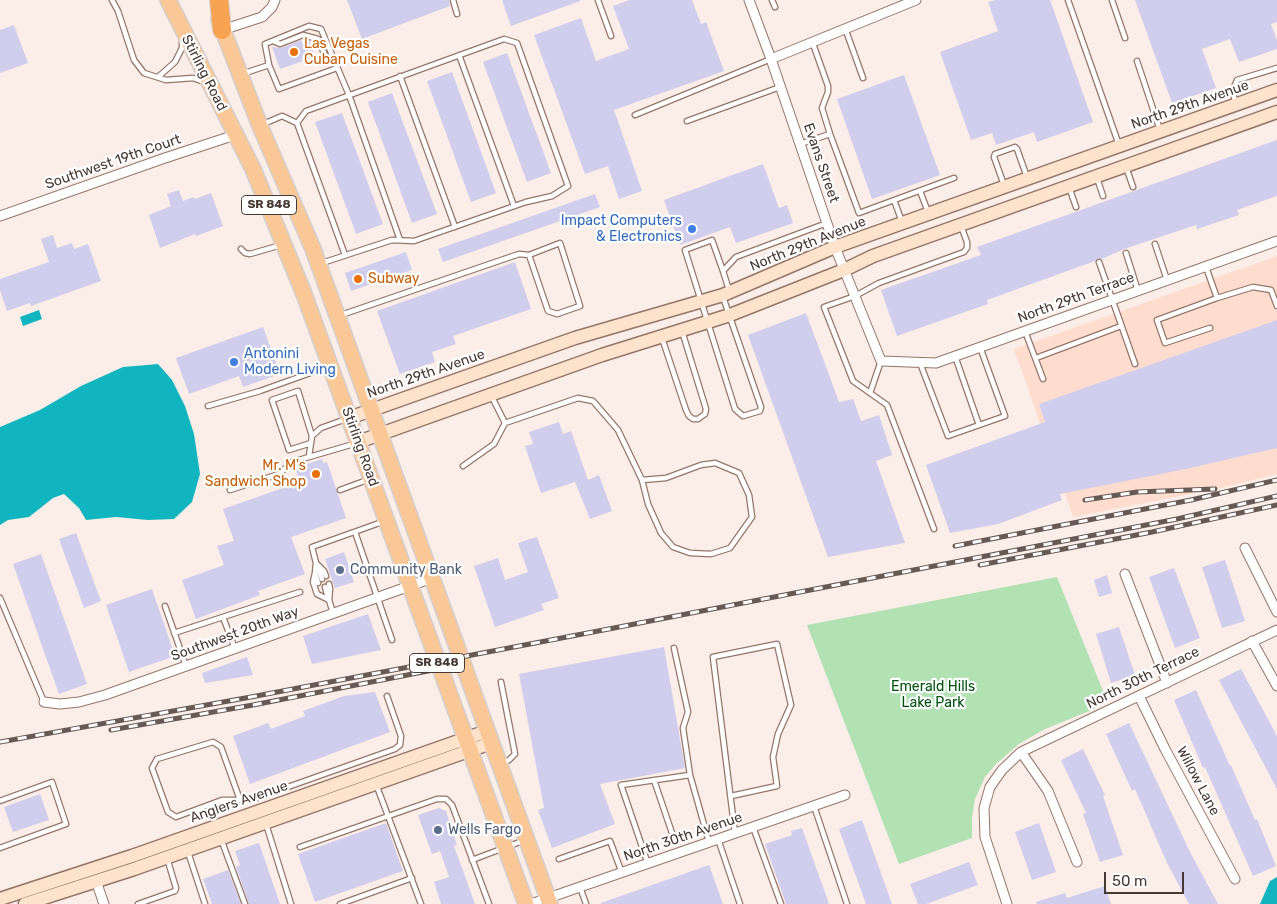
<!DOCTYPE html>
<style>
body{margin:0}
#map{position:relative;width:1277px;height:904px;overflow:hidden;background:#fbede7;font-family:Rubik,sans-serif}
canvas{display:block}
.scale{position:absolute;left:1104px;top:872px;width:80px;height:22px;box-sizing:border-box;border:2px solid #463933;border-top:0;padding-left:6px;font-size:15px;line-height:18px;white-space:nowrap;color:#463933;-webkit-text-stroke:4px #fff;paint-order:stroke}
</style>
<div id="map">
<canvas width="1277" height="904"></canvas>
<div class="scale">50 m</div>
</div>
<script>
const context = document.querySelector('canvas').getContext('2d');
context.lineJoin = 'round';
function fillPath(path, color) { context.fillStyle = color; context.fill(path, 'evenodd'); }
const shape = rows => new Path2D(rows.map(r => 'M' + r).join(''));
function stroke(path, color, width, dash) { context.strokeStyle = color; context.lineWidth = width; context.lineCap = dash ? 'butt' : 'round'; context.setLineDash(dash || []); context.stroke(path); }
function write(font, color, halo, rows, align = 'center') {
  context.font = font + ' Rubik,sans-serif'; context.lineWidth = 4.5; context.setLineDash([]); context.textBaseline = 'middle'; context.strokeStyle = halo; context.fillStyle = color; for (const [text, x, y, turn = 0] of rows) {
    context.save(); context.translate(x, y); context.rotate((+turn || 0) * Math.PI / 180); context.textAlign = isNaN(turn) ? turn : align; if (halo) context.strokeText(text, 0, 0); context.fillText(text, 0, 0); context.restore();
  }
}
const built = shape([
 [1277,256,1277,474,1221,488,1073,517,1014,349]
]);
const green = shape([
 [1057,577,1105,696,1094,709,1043,730,1019,744,996,764,985,777,975,799,972,818,972,838,899,864,807,625]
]);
const water = shape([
 [39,310,42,319,23,326,20,317],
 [158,364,172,380,185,406,194,434,200,474,192,502,174,519,148,520,116,517,86,520,79,508,64,494,53,498,29,517,8,520,0,525,0,427,40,410,81,386,123,367],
 [1277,877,1277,904,1260,904,1270,881]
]);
const building = shape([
 [347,0,449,0,450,6,362,39],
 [502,0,580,0,580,1,511,26],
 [629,0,692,0,701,24,706,22,724,71,614,110,642,191,619,199,608,166,585,174,534,35,581,18,596,61,629,49,613,6],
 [995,0,1050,0,1093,122,1037,142,1034,132,996,145,992,133,971,140,940,52,998,31,988,2],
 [1135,0,1277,0,1277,22,1271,24,1277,40,1277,49,1239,62,1230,39,1202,49,1216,88,1172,103],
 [14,25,28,63,0,73,0,30],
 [301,40,302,43,310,41,315,57,280,69,272,47,281,48],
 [507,53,551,173,527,182,483,62],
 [452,72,496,193,471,202,427,81],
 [904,75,940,175,872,199,837,99],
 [392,93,437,214,412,223,368,102],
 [342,113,383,224,356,234,315,122],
 [1277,140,1277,196,1237,210,1239,215,1197,229,1196,225,1124,249,1102,259,1098,258,1095,261,987,300,988,304,897,336,881,290,981,255,977,247],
 [763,164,779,208,787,205,793,223,736,243,730,227,680,245,664,200],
 [179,190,183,201,194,197,195,199,211,193,223,226,196,236,195,234,160,248,149,215,171,206,167,194],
 [595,194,600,207,443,262,438,249],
 [53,235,57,248,72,243,74,249,88,244,101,281,31,306,30,303,7,311,0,290,0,279,49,262,41,239],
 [406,252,412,270,351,291,345,273],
 [515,262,531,309,453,336,456,344,432,352,435,362,400,374,377,311],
 [806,313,839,402,853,399,861,421,879,415,892,455,876,461,905,543,828,557,748,335],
 [1277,320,1277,448,1186,469,1060,494,1062,500,998,524,950,533,926,465,1045,422,1039,404],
 [263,327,280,374,243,387,239,376,189,394,176,358],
 [559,422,563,434,571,431,588,480,599,475,612,511,590,519,575,482,541,493,525,446,533,444,529,432],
 [322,459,323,463,327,462,346,518,291,537,305,574,258,591,260,595,196,619,182,580,224,565,217,546,234,541,223,509,300,482,295,468],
 [76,533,101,601,84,608,59,539],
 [537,537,559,598,541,604,544,610,495,627,474,566,498,558,505,580,528,572,518,543],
 [344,552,354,582,335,588,325,559],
 [41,554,87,684,59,694,13,564],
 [1225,560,1245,621,1222,628,1202,567],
 [1174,568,1200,638,1175,648,1149,577],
 [1107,575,1112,593,1099,597,1094,580],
 [152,589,175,656,129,672,106,605],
 [368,614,381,650,312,664,303,636],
 [1119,627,1135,675,1111,683,1096,634],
 [664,647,685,768,600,784,615,824,552,848,538,810,544,808,519,674],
 [247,657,253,675,205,683,202,673],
 [1241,669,1277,736,1277,789,1219,680],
 [1196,690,1230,766,1231,765,1255,820,1257,819,1276,866,1253,876,1205,767,1203,768,1174,700],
 [375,692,390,732,250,784,233,736,268,723,271,729,305,716,303,711,344,696],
 [1129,723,1190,852,1218,904,1189,904,1167,863,1135,789,1132,791,1106,734],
 [1083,749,1105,795,1103,796,1123,855,1100,862,1083,814,1086,813,1061,760],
 [40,794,49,820,13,832,4,807],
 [439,808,446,811,457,845,454,846,475,904,441,904,434,882,449,877,440,851,432,854,418,815],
 [862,820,892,904,866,904,839,829],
 [386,823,403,871,315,902,298,854],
 [1039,823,1056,872,1032,880,1015,832],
 [802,828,829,904,786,904,765,844,792,835,791,831],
 [259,843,280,904,249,904,236,867,240,865,235,851],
 [969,862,978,885,926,904,918,904,910,884],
 [709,865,723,904,601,904,601,903],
 [228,870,241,904,212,904,203,879],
 [1105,886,1111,904,1037,904,1036,902,1065,893,1067,898]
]);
const lane = shape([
 [112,0,118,11,134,60,144,73,166,80,193,78,204,82],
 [453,0,457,14],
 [598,0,611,36],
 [772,0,775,7],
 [1068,0,1119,145],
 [1112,0,1125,38],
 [845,28,863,78],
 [273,41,280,44,303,35,318,39,327,60,334,61],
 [812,41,828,86,828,92,822,108,830,134],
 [459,55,514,206],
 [1137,61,1160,130],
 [337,68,279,89,269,65,265,44,309,26,321,29,349,95,400,240],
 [242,74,269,65],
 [400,76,455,227],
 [158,77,175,62,182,48,182,40],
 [1235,103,1233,90,1237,80,1277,68],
 [635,115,771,59],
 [687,121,780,87],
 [261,125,282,116,297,123],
 [800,144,830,134,859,213,954,178],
 [1126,167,1133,187],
 [1097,178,1103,196],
 [1004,185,994,157,995,154,1015,147,1017,149,1027,177],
 [1069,187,1076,207],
 [920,191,928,212],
 [894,200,902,222],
 [1155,244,1167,280],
 [241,249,245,253,250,254,281,245],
 [1126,253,1138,291],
 [1099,262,1135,364],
 [322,263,392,240,414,241,526,202,552,196,568,186,517,43,504,39,306,111,297,123,345,255],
 [1206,267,1217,298,1157,320,1165,343,1210,328],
 [729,290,723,271,736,257,827,223],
 [723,297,761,407,760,411,743,416,735,409,685,250,712,240,723,271],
 [1217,298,1253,287,1271,290,1277,306],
 [341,315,519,254,529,255,548,311,557,314,580,306,560,243,529,255],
 [1025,331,1043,379],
 [662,338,686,410,689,416,693,419,698,419,705,414,706,409,682,331],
 [955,356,979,425],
 [1036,358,1121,326],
 [920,363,948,436,1005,416,980,347],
 [870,393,881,361],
 [491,395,505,423,578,398,593,401,618,430,642,480,648,504,661,533,673,547,690,553,711,554,730,548,752,517,749,495,739,473,715,463,701,465,666,478,642,480],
 [208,406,260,391,327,367],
 [311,443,289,450,272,400,298,391,312,436],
 [309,456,312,436,321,428,346,419],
 [463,466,494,444,505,423],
 [230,490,279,474,292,462,357,443],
 [340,490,370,479],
 [934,529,887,405,853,381,824,307,855,296,879,283,964,252,967,248,967,242,961,226],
 [355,532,392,640],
 [316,563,315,573,318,583],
 [317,564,322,579],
 [315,573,313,582,317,594,329,600],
 [326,576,324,571,316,563,312,547,385,521],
 [329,584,330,589,329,600,333,613],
 [325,587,328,598],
 [0,598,44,702],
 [165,606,186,666],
 [223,617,300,592],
 [174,633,223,617,235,649],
 [674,648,688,712,683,728,690,775],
 [501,764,509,760,515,754,501,682],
 [654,780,673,836],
 [376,784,421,904],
 [731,796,777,786,773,757,778,734,791,705,777,644,713,657,735,833],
 [240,800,221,747,213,742,157,759,152,768,168,812,176,817,222,800,240,800,254,799,395,749,400,745,401,736,387,696],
 [0,801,52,782,66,824,0,848],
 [814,806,847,904],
 [266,824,291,904],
 [753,827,781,904],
 [221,839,245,904],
 [718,839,740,904],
 [300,847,437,799,446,799,452,805,489,904],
 [188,852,205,904],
 [559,859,610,841,622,873],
 [472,860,525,840],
 [648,864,621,785,690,775,709,842],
 [580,887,586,904],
 [138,904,175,891,176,888,167,858],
 [340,904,412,878]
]);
const street = shape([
 [749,0,771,59,835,247,881,361,936,363,1277,241],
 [222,30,262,17,272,7,275,0],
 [771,59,916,0],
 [0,216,165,158,235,135],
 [1245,548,1277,612],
 [1125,574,1167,683],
 [1252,641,1277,686],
 [1139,696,1165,749,1235,879],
 [44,702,60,704,79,702,105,695,432,578],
 [1021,752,1048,791,1077,862],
 [96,881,104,904],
 [531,904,845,795],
 [1007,904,985,837,984,808,990,787,1002,770,1021,752,1277,630]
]);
const secondary = shape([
 [349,418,575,338,723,295,835,247,1277,90],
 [358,442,602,355,730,315,844,270,873,256,1277,112],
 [0,899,132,856,487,731],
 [25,904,134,869,491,743]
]);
const primary = shape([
 [168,0,253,169,304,294,526,904],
 [219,20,260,126,313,249,550,904]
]);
const highway = shape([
 [219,0,222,30]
]);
const rail = shape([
 [1085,500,1137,492,1215,489],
 [955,546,1191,500,1277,480],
 [980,565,1152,532,1277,505],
 [111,730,253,705,433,670],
 [0,742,251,697,614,628,1177,519,1277,496]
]);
const markers = [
 [294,52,5,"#e8710a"],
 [692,229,5,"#3f7fe0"],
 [358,279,5,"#e8710a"],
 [234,362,5,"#3f7fe0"],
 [316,474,5,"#e8710a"],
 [340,570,5,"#5c6f8a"],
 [438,830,5,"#5c6f8a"]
];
const shields = [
 [269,205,55],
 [437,663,55]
];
const shieldNames = [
 ["SR 848",269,205],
 ["SR 848",437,663]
];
const foodNames = [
 ["Las Vegas",304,44],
 ["Cuban Cuisine",304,60],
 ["Subway",368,279],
 ["Mr. M's",306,466,"right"],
 ["Sandwich Shop",306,482,"right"]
];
const streetNames = [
 ["Stirling Road",204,73,63],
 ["North 29th Avenue",1190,105,-19],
 ["Southwest 19th Court",113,162,-19],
 ["Evans Street",821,163,71],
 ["North 29th Avenue",808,244,-22],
 ["North 29th Terrace",1076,298,-20],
 ["North 29th Avenue",426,374,-19],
 ["Stirling Road",360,447,70],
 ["Southwest 20th Way",235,634,-20],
 ["North 30th Terrace",1143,678,-26],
 ["Willow Lane",1198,781,62],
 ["Anglers Avenue",239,802,-19],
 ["North 30th Avenue",683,837,-19]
];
const shopNames = [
 ["Impact Computers",682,221],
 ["& Electronics",682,237],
 ["Antonini",244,354,"left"],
 ["Modern Living",244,370,"left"]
];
const serviceNames = [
 ["Community Bank",350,570],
 ["Wells Fargo",448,830]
];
const parkNames = [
 ["Emerald Hills",933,687],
 ["Lake Park",933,703]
];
fillPath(built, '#feddce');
fillPath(green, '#b2e1b3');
fillPath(water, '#11b5bf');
fillPath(building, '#d1cdec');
stroke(lane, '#947669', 7);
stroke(street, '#947669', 11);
stroke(secondary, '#947669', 15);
stroke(primary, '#d3cfce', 18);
stroke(highway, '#d3cfce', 20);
stroke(lane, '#fff', 4.5);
stroke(street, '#fff', 9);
stroke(secondary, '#fde3cb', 12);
stroke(primary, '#fac897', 15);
stroke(highway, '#f7a351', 18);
stroke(rail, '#675a54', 5);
stroke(rail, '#fff', 3, [9]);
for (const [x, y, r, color] of markers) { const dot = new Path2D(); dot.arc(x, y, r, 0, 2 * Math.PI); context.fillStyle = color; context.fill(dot); stroke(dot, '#fff', 2); }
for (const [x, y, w] of shields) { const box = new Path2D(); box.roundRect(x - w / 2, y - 9.5, w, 19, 4); context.fillStyle = '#fff'; context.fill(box); stroke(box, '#463933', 1); }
write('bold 12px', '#463933', null, shieldNames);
write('14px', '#c56008', '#fff', foodNames, 'left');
write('14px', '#463933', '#fff', streetNames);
write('14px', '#366cbe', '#fff', shopNames, 'right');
write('14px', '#4e5e75', '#fff', serviceNames, 'left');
write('14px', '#005010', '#fff', parkNames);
</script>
